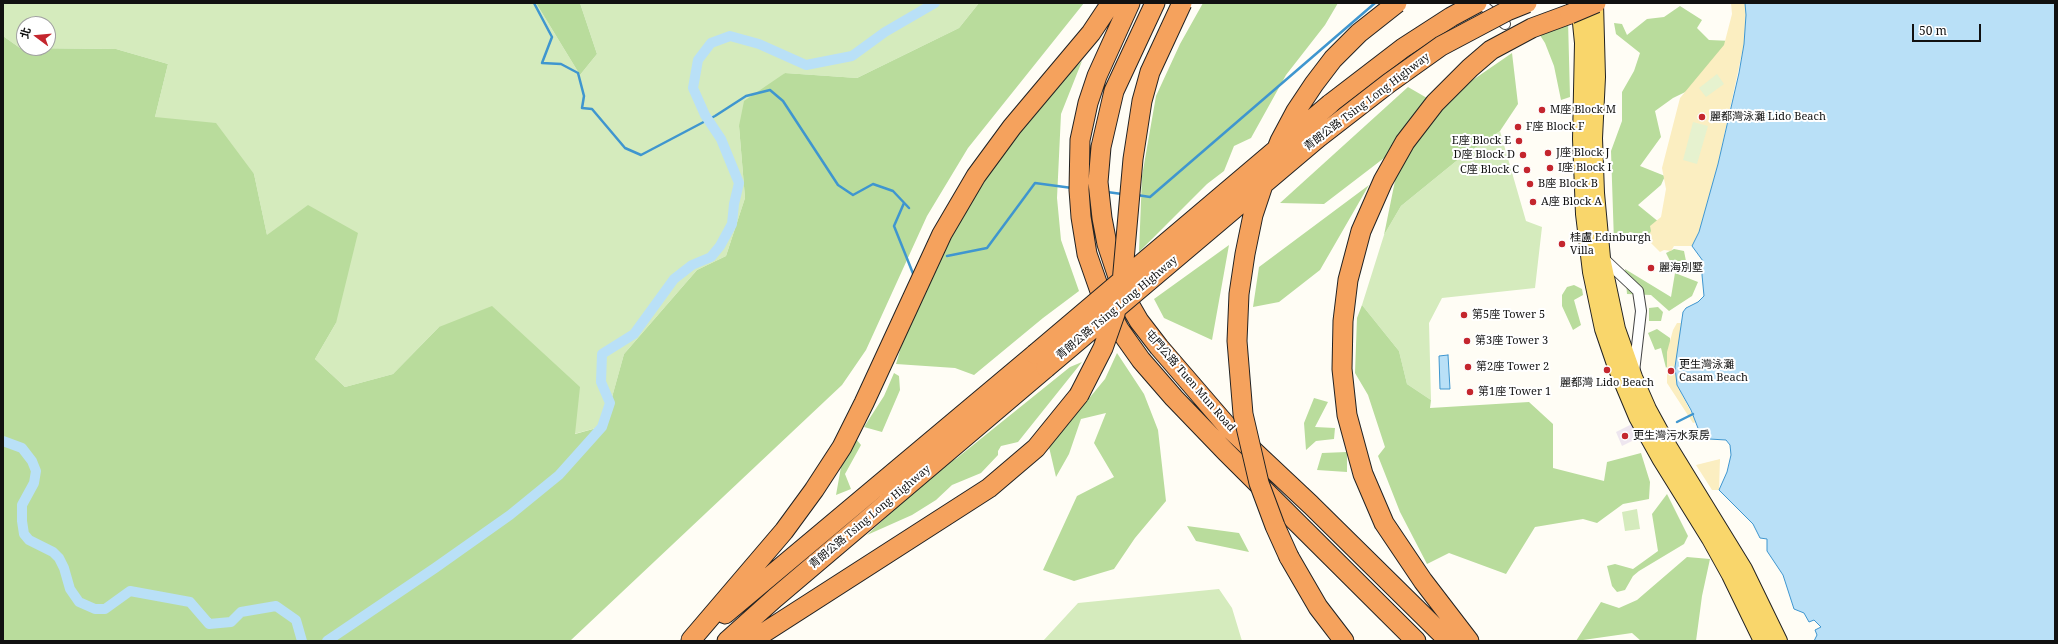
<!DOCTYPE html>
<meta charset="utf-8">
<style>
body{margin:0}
#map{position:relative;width:2058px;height:644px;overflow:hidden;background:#fffdf5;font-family:"Noto Serif","Noto Sans TC",serif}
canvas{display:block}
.frame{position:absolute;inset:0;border:4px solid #111;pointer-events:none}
.north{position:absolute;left:16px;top:16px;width:40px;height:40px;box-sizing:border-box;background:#fff;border:1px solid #a0a0a0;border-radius:50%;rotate:286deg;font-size:11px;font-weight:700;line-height:16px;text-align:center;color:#111}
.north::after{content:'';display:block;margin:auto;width:14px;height:18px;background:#c4262e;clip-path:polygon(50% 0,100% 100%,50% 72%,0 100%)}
.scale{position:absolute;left:1912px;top:24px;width:69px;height:18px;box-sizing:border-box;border:2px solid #111;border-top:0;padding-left:5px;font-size:12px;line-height:14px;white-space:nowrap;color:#111;-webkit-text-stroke:3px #fff;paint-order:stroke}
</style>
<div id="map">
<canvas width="2058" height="644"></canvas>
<div class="frame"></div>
<div class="north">北</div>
<div class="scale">50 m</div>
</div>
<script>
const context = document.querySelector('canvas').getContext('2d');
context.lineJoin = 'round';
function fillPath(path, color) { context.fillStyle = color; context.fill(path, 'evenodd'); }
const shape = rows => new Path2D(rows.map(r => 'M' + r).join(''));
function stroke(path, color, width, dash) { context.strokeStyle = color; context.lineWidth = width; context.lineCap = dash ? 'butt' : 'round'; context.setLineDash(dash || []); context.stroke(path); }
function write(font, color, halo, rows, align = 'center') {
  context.font = font + ' "Noto Serif","Noto Sans TC",serif'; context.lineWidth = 4; context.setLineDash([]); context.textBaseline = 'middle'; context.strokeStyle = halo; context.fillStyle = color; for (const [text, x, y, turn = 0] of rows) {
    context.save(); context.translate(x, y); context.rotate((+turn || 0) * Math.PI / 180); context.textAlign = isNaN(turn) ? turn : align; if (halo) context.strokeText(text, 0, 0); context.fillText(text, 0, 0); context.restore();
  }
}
const industrial = shape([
 [1632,424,1638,438,1622,446,1616,432]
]);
const green = shape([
 [3,3,536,3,580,75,597,54,580,3,979,3,959,28,857,78,785,73,739,126,745,198,726,256,697,270,624,354,604,426,574,434,439,327,393,374,345,387,315,359,336,323,267,235,254,174,155,117,168,64,116,49,20,48,3,36],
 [24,24,48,24,48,48,24,48],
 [1500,131,1526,221,1542,227,1535,288,1442,298,1429,323,1431,400,1407,384,1399,351,1362,305,1384,235,1401,206,1460,158],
 [1637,509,1640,529,1625,531,1622,512],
 [1219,589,1232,608,1242,641,1043,641,1078,603]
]);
const forest = shape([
 [536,3,580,3,597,54,580,75],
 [979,3,1084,3,968,148,927,216,866,350,842,385,570,641,3,641,3,36,20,48,116,49,168,64,155,117,216,123,254,174,267,235,308,205,358,233,336,323,315,359,345,387,393,374,439,327,492,306,580,387,575,434,604,426,624,354,697,270,726,256,745,198,739,126,744,101,785,73,857,78,959,28],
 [1203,3,1338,3,1325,25,1286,75,1251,138,1234,146,1224,171,1207,184,1139,252,1142,176,1156,96,1180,44],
 [1680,6,1702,20,1697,28,1709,40,1732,41,1710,80,1673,98,1655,111,1661,137,1640,166,1665,176,1661,185,1638,205,1665,227,1657,239,1630,232,1614,242,1611,151,1622,121,1622,92,1634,71,1640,53,1616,34,1614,23,1622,24,1627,35,1647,19,1664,17],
 [1568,20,1570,97,1561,100,1554,66,1545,43,1538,32],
 [1512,53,1518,104,1500,131,1460,158,1401,206,1384,235,1398,166,1427,126,1464,86],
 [1082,61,1061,114,1057,198,1061,240,1079,291,1043,318,974,375,955,368,896,364,906,330,970,192,1036,103],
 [1408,87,1427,98,1388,155,1324,204,1280,203],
 [1369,185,1320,270,1279,302,1253,307,1259,267],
 [1229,245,1212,340,1164,318,1154,299],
 [1674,249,1684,251,1686,261,1674,269,1666,253],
 [1625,269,1671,297,1675,273,1698,282,1692,296,1669,311,1651,295,1627,294],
 [1574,285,1582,289,1583,295,1574,300,1581,325,1573,330,1562,306,1562,295,1567,287],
 [1362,305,1399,351,1407,384,1431,400,1430,408,1529,402,1553,424,1553,468,1604,481,1607,462,1641,453,1650,482,1649,499,1623,504,1597,523,1583,519,1535,527,1506,574,1449,553,1427,564,1400,512,1378,456,1385,447,1368,395,1355,373,1357,318],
 [1658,307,1663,312,1661,321,1649,321,1649,308],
 [1657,329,1670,338,1672,360,1666,368,1661,348,1655,350,1648,333],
 [1117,353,1144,394,1158,430,1166,501,1135,538,1114,569,1074,581,1043,570,1077,496,1114,477,1094,443,1106,413,1081,419,1069,454,1056,477,1049,447,1105,379],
 [1082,362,1018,442,1001,446,998,451,998,455,981,473,952,485,936,500,912,515,867,535,933,473,957,458,1070,367],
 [894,373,899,376,900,390,882,432,864,427,884,396],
 [1314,398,1328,402,1315,427,1335,428,1334,439,1316,441,1306,450,1304,423],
 [856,439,861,445,845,474,851,489,836,495,841,467],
 [1347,452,1347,472,1317,470,1322,453],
 [1667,494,1688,536,1684,544,1639,571,1633,576,1625,590,1617,592,1612,586,1607,566,1615,564,1633,569,1658,551,1652,514],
 [1187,526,1239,533,1249,552,1196,541],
 [1687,557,1710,559,1702,596,1696,641,1641,641,1632,633,1576,641,1601,602,1619,608,1637,600]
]);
const sand = shape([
 [1731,3,1745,3,1746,15,1744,44,1718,164,1699,232,1692,246,1674,246,1671,251,1664,250,1660,252,1647,239,1651,231,1650,226,1661,217,1666,189,1662,168,1680,98,1724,45,1732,14],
 [1677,323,1681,323,1676,375,1677,385,1696,422,1693,423,1667,383,1667,352,1673,330],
 [1720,459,1719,490,1712,490,1696,465]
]);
const pitch = shape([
 [1717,74,1724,84,1706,97,1699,88],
 [1693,122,1708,126,1697,164,1683,160]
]);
const water = shape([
 [1745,3,2055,3,2055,641,1814,641,1817,635,1815,630,1821,627,1814,620,1809,622,1804,613,1794,609,1783,575,1767,551,1767,539,1760,538,1753,524,1719,490,1727,472,1731,455,1730,445,1726,440,1709,439,1701,436,1691,410,1677,385,1675,367,1683,312,1686,308,1698,302,1704,296,1702,275,1703,261,1692,246,1699,232,1718,164,1739,73,1744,44,1746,15,1745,3],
 [1448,355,1450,389,1440,389,1439,356,1448,355]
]);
const stream = shape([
 [534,3,552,37,542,63,561,64,578,73,584,96,582,108,592,109,625,148,641,155,715,116,746,96,770,90,783,101,838,185,853,195,873,184,893,191,909,208],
 [1107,192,1122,194],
 [1137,195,1150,197,1375,3],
 [904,203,894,226,914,276],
 [947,256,987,248,1035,183,1072,188],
 [1677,422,1693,414]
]);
const canal = shape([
 [3,441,22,448,32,461,36,471,34,483,22,505,22,521,24,534,29,540,53,552,59,558,64,568,70,589,79,602,95,609,105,609,130,591,190,602,209,624,231,622,241,612,276,606,296,620,302,641],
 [327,641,435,568,510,515,559,475,602,427,610,403,601,382,602,354,634,334,674,279,692,265,711,257,720,246,732,224,734,204,739,183,721,139,705,115,693,88,698,60,711,43,730,36,759,44,806,65,852,56,885,32,935,3]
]);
const street = shape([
 [1480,3,1505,24],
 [1604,259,1638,291,1641,311,1634,372]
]);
const primary = shape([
 [1579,3,1583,43,1581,139,1584,214,1591,272,1603,329,1616,367,1637,417,1661,460,1710,539,1730,575,1762,641],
 [1595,3,1597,77,1594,138,1596,193,1602,258,1617,329,1634,377,1648,409,1666,442,1744,569,1779,641]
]);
const highway = shape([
 [1130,3,1097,76,1088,103,1080,140,1079,190,1081,217,1087,254,1102,297,1119,329,1141,360,1174,398,1226,452,1416,641],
 [1155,3,1114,91,1101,147,1098,182,1102,218,1107,244,1124,295,1139,321,1159,347,1228,427,1311,505,1449,641],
 [1330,104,1403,48,1451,17,1477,3],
 [1289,557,1318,607,1344,641],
 [725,614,1035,354],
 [691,640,784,531,814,490,842,447,864,403,942,234,976,176,1012,127,1091,33,1111,3],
 [727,641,775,598,1046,368],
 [751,641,989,488,1036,448,1079,395],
 [1469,641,1423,581,1384,523,1363,474,1347,415,1342,369,1343,321,1348,280,1361,231,1383,181,1405,142,1435,103,1470,68,1491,50,1532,28,1570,14]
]);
const highwayBridge = shape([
 [1570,14,1596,3],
 [1035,354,1330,104],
 [1046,368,1318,138,1389,83,1441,46,1507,11,1527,3],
 [1079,395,1103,348,1115,314,1122,283,1133,159,1142,101,1150,72,1182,3],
 [1289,557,1275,526,1259,483,1243,414,1237,341,1239,294,1245,254,1253,215,1266,176,1280,141,1296,111,1314,84,1333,59,1359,33,1397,3]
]);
const markers = [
 [1542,110,4,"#c4262e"],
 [1702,117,4,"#c4262e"],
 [1518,127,4,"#c4262e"],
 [1519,141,4,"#c4262e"],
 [1548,153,4,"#c4262e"],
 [1523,155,4,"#c4262e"],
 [1550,168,4,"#c4262e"],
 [1527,170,4,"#c4262e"],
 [1530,184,4,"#c4262e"],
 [1533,202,4,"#c4262e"],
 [1562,244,4,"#c4262e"],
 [1651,268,4,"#c4262e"],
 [1464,315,4,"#c4262e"],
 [1467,341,4,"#c4262e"],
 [1468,367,4,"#c4262e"],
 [1607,370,4,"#c4262e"],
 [1671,371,4,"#c4262e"],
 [1470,392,4,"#c4262e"],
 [1625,436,4,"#c4262e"]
];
const streetNames = [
 ["青朗公路 Tsing Long Highway",1367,102,-37],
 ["青朗公路 Tsing Long Highway",1117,308,-40],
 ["屯門公路 Tuen Mun Road",1190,381,49],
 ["青朗公路 Tsing Long Highway",870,517,-40]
];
const poiNames = [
 ["M座 Block M",1550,110],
 ["麗都灣泳灘 Lido Beach",1710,117],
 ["F座 Block F",1526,127],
 ["E座 Block E",1511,141,"right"],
 ["J座 Block J",1556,153],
 ["D座 Block D",1515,155,"right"],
 ["I座 Block I",1558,168],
 ["C座 Block C",1519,170,"right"],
 ["B座 Block B",1538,184],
 ["A座 Block A",1541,202],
 ["桂盧 Edinburgh",1570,238],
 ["Villa",1570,251],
 ["麗海別墅",1659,268],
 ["第5座 Tower 5",1472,315],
 ["第3座 Tower 3",1475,341],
 ["更生灣泳灘",1679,365],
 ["Casam Beach",1679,378],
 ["第2座 Tower 2",1476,367],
 ["麗都灣 Lido Beach",1607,383,"center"],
 ["第1座 Tower 1",1478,392],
 ["更生灣污水泵房",1633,436]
];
fillPath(industrial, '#eee6ef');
fillPath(green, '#d5ebbd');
fillPath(forest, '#b9dc9c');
fillPath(sand, '#fbeec1');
fillPath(pitch, '#e6f2cf');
fillPath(water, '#b9e0f7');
stroke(water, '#3f96cf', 1);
stroke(stream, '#3f96cf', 2.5);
stroke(canal, '#b9e0f7', 10);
stroke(street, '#444', 12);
stroke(primary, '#222', 18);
stroke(highway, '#222', 21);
stroke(street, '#fff', 10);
stroke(primary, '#f9d66b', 16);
stroke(highway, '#f5a25d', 19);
stroke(highwayBridge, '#222', 21, []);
stroke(highwayBridge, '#f5a25d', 19);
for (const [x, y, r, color] of markers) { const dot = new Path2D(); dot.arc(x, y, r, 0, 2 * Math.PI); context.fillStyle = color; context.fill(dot); stroke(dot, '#fff', 1.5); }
write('11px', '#111', '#fff', streetNames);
write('11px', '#111', '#fff', poiNames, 'left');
</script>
